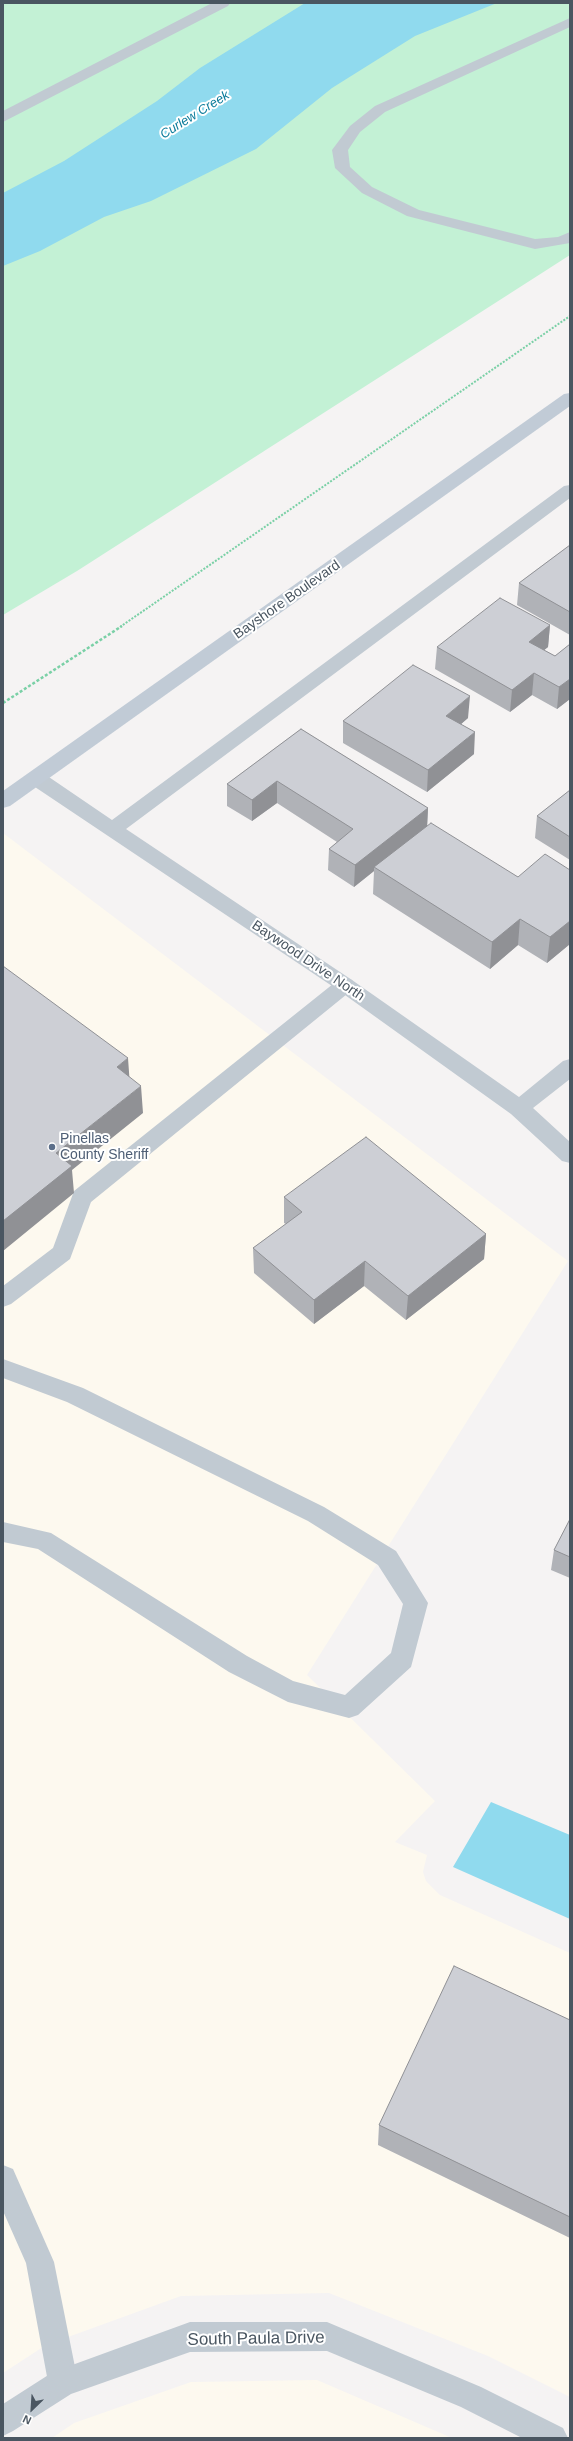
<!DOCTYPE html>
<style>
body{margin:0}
#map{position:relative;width:573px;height:2441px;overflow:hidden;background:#f5f3f3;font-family:Arial,sans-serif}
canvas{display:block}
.frame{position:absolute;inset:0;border:4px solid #4a5661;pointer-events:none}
.north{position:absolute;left:12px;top:2389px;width:40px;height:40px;-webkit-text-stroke:3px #fff;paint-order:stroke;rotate:205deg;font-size:11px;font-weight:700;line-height:16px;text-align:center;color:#4a5661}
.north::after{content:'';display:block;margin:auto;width:14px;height:18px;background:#4a5661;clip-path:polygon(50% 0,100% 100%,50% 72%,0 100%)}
</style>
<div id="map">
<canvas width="573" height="2441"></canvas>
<div class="frame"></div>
<div class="north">N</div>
</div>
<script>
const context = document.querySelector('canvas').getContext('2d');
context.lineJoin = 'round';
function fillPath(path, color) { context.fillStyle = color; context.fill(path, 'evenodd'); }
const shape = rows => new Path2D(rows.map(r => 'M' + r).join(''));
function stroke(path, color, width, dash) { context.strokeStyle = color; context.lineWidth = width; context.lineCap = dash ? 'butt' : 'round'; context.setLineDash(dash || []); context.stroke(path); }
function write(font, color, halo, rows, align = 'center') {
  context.font = font + ' Arial,sans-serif'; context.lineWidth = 4; context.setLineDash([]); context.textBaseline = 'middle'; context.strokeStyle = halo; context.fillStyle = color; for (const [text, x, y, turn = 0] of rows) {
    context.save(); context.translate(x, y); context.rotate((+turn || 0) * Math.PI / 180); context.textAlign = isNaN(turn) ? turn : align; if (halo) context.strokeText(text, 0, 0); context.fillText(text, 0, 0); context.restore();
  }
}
const commercial = shape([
 [3,833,568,1261,307,1675,435,1801,395,1842,427,1855,423,1872,426,1881,440,1895,570,1953,570,2397,488,2356,329,2293,181,2296,46,2345,3,2373],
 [317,2380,452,2438,52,2438,74,2423,191,2382]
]);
const green = shape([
 [3,3,570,3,570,255,77,571,3,615]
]);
const water = shape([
 [305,3,497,3,415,36,332,88,256,149,151,201,104,217,40,251,3,266,3,193,64,161,157,101,200,68],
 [491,1802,570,1835,570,1919,453,1867]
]);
const pathFar1 = shape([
 [120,627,570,316]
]);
const path = shape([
 [3,703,122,626]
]);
const service = shape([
 [212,3,230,3,228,6,3,122,3,111,212,3],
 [570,18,570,27,385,112,360,132,348,150,350,167,372,187,419,210,535,239,558,237,570,232,570,243,535,249,407,216,362,193,335,168,332,150,350,126,375,106,570,18],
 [345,977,352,980,355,985,352,990,91,1202,70,1259,11,1304,3,1307,3,1286,53,1248,74,1191,338,980,345,977],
 [3,1359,83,1388,324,1507,396,1551,428,1603,411,1667,358,1715,349,1718,288,1702,229,1672,38,1549,3,1542,3,1522,51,1533,247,1656,293,1681,345,1695,391,1653,403,1604,378,1565,308,1521,67,1402,3,1378,3,1359],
 [3,2165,13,2169,54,2262,78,2382,73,2392,63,2397,53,2392,48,2382,26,2263,3,2211,3,2165]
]);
const minor = shape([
 [570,485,570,498,126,829,352,980,519,1097,563,1061,570,1059,570,1079,533,1108,570,1142,570,1163,562,1161,511,1114,338,990,29,783,26,778,29,773,36,771,43,773,112,820,564,486,570,485],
 [190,2322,327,2322,481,2387,563,2428,568,2438,522,2438,461,2407,327,2351,190,2352,71,2394,13,2431,3,2436,3,2404,53,2372,190,2322]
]);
const secondary = shape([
 [570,393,570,406,10,806,3,808,3,791,564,394,570,393]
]);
const wall = shape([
 [570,545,570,635,517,605,519,583],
 [550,625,548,647,544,650,555,656,570,644,570,699,557,709,532,695,510,712,435,669,437,647],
 [468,718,461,724,474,754,427,792,343,743,343,721],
 [301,729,428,808,427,826,518,877,570,870,570,944,547,963,518,945,490,969,373,894,374,871,354,887,328,870,329,849,337,842,277,803,252,821,227,806,227,784],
 [570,790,570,860,535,838,537,816],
 [284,1197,486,1234,484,1259,406,1320,364,1286,314,1324,254,1273,253,1248,286,1224,284,1223],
 [570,1519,570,1578,551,1570,554,1550],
 [570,2020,570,2238,378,2145,379,2125]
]);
const shadedWall = shape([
 [550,625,548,647,527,664,529,642],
 [534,673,532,695,510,712,512,690],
 [570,679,570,699,557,709,559,687],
 [470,696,468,718,445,738,446,716],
 [475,732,474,754,427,792,428,770],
 [277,781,277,803,252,821,252,800],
 [428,808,427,829,374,867,374,871,354,887,355,865],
 [520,919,518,945,490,969,492,942],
 [570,921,570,944,547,963,550,937],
 [128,1058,130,1086,117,1067],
 [141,1086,143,1113,72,1170,74,1193,3,1251,3,1221,56,1153],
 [486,1234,484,1259,406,1320,408,1296],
 [365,1261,364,1286,314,1324,314,1300]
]);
const building = shape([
 [570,545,570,612,519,583,570,545],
 [500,598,550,625,529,642,555,656,570,644,570,679,559,687,534,673,512,690,437,647,500,598],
 [413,665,470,696,446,716,475,732,428,770,343,721,413,665],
 [301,729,428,808,355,865,329,849,353,829,277,781,252,800,227,784,301,729],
 [570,790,570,837,537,816,570,790],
 [431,823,518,877,545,854,570,870,570,921,550,937,520,919,492,942,374,867,431,823],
 [3,966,128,1058,117,1067,141,1086,56,1153,72,1166,3,1221,3,966],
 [366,1137,486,1234,408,1296,365,1261,314,1300,253,1248,302,1212,284,1197,366,1137],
 [570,1519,570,1557,554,1550,570,1519],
 [454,1966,570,2020,570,2217,379,2125,454,1966]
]);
const markers = [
 [52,1147,4,"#5c6f8a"]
];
const farWaternames = [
 ["Curlew Creek",195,115,-32]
];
const streetNames = [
 ["Bayshore Boulevard",287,600,-35],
 ["Baywood Drive North",308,961,34]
];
const serviceNames = [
 ["Pinellas",60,1139],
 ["County Sheriff",60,1155]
];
const nearStreetnames = [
 ["South Paula Drive",256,2339,-1]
];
fillPath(commercial, '#fdf9ef');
fillPath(green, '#c3f1d5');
fillPath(water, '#90daee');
stroke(pathFar1, '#7ad0a6', 2, [2, 1.5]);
stroke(path, '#7ad0a6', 2.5, [3, 2]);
fillPath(service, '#c1cad2');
fillPath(minor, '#c1cad2');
fillPath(secondary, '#c1cbd6');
fillPath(wall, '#b0b2b7');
fillPath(shadedWall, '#909195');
fillPath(building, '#cdcfd5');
stroke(building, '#909195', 1);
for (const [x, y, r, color] of markers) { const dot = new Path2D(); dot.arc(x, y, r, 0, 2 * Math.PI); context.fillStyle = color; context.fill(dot); stroke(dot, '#fff', 1.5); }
write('italic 13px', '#0c7c9b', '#fff', farWaternames);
write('14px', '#4a5661', '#fff', streetNames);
write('14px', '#4e5e75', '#fff', serviceNames, 'left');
write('17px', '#4a5661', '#fff', nearStreetnames);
</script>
